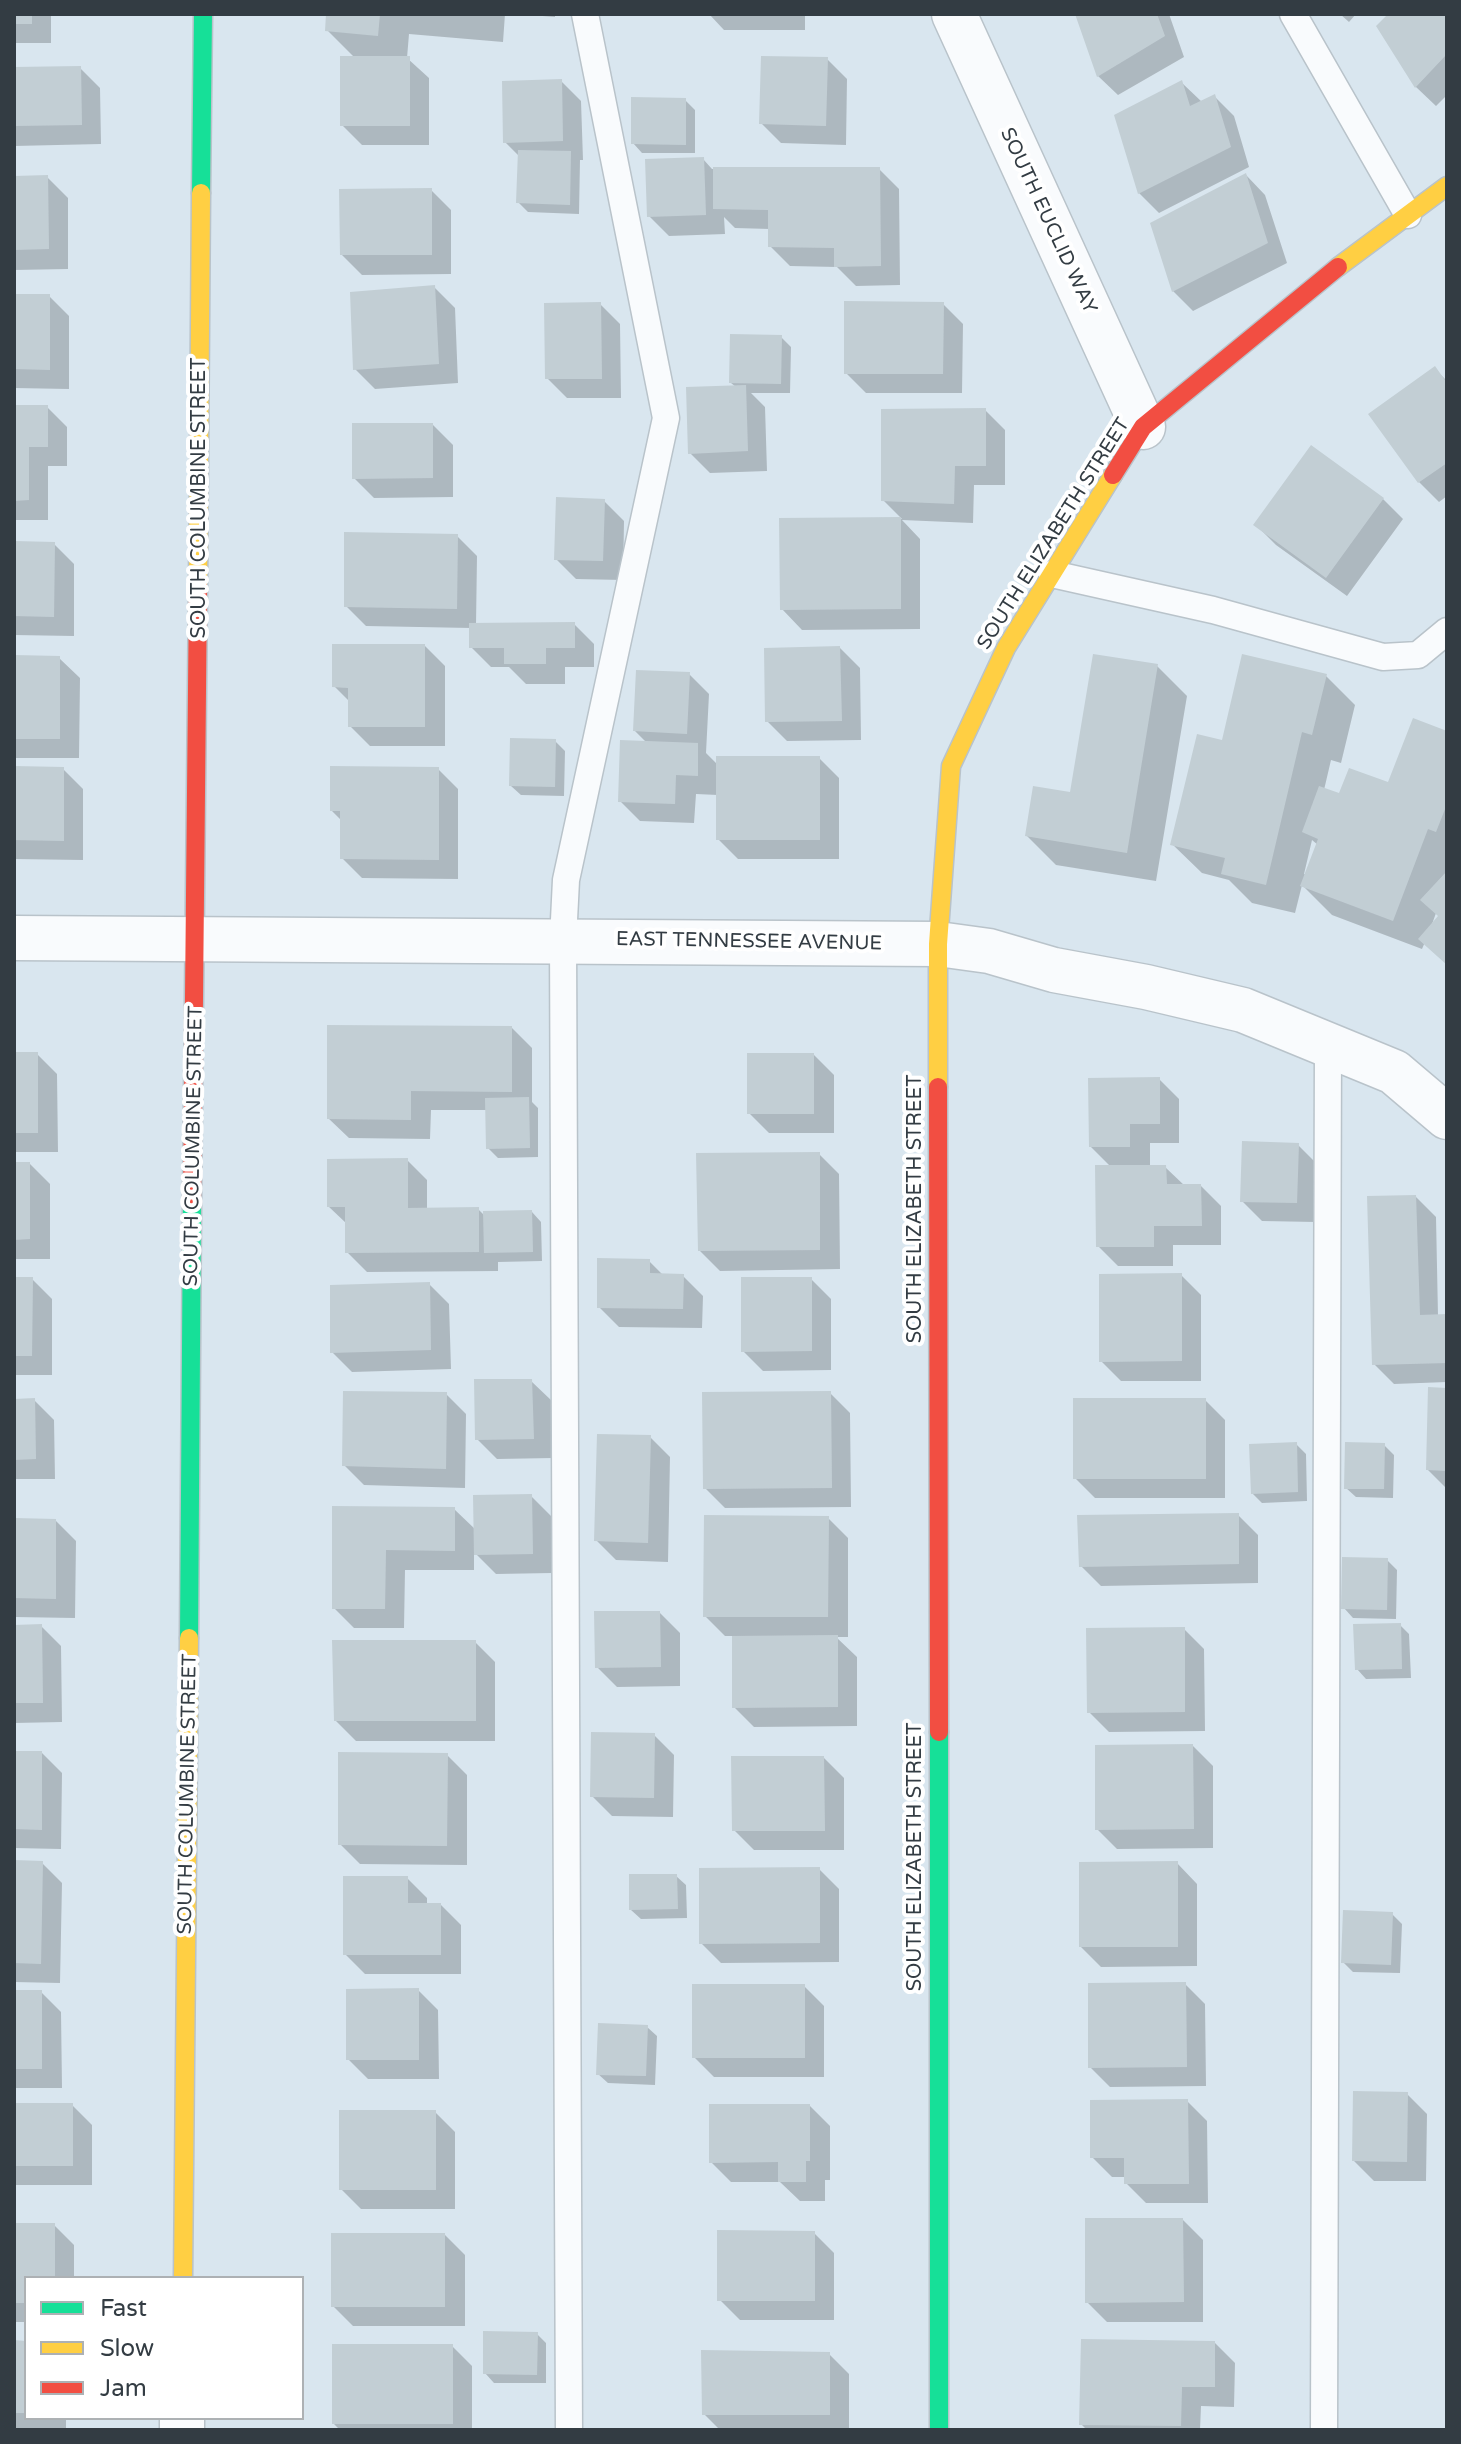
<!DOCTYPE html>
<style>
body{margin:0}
#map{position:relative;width:1461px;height:2444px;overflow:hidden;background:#d9e6ef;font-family:"Varela Round",sans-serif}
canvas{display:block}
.frame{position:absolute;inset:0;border:16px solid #333c43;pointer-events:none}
.legend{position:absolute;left:24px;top:2276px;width:280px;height:144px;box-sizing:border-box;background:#fff;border:2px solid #adb1b4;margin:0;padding:10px 14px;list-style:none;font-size:24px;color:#333c43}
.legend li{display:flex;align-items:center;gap:16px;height:40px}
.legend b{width:40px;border:2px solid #adb1b4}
</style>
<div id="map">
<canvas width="1461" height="2444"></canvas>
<div class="frame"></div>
<ul class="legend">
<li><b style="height:10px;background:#16e098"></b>Fast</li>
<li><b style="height:10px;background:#ffcf43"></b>Slow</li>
<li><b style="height:10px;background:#f24e42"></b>Jam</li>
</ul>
</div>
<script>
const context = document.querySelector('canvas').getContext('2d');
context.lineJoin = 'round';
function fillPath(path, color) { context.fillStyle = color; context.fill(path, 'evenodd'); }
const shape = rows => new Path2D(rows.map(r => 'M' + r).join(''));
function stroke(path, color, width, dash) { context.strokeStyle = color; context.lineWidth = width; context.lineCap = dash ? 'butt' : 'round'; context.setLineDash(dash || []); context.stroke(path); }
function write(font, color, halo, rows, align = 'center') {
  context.font = font + ' "Varela Round",sans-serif'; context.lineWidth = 8; context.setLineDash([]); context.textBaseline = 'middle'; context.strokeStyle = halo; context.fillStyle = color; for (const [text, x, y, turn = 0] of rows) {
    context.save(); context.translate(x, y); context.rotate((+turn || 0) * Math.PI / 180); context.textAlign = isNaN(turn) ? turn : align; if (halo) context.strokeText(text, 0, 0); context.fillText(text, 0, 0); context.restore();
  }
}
const shadow = shape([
 [14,14,51,14,51,43,14,43],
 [328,14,505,14,503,42,409,34,407,58,429,78,429,145,362,145,342,125,355,58,327,30],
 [517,14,555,14,555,17],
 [709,14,805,14,805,30,724,30],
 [1077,14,1169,14,1184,57,1118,95,1098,76],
 [1340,14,1356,14,1349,22],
 [1390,14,1447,14,1447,95,1436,106,1416,87],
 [827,59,847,79,846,145,781,143,761,123],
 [80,68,100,88,101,144,14,146,14,69],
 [561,81,581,101,583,160,580,160,579,214,528,212,518,202,520,157,505,142],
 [1182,83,1202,102,1214,96,1234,116,1249,167,1159,213,1139,193,1116,116],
 [685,100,695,110,695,153,642,153,633,143],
 [703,159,712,169,879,169,899,189,900,285,856,286,837,267,790,266,770,246,770,229,735,228,724,217,725,234,669,236,649,216],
 [1246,175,1265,195,1287,263,1193,311,1173,291],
 [14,178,48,178,68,198,68,269,14,270],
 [431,190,451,210,451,274,362,275,342,255],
 [435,288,455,308,458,383,375,389,355,369],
 [14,296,49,296,69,316,69,389,14,388],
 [600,304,620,324,621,398,567,398,547,378],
 [943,304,963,324,962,393,866,393,846,373],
 [781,337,791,347,790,393,751,393,765,407,767,471,710,473,690,453,736,387,731,383],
 [1435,369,1447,381,1447,496,1439,502,1419,482],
 [14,407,47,407,67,427,67,466,48,466,48,520,14,520],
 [985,410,1005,430,1005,485,974,485,973,523,902,520,920,539,920,629,802,630,782,609,781,520,902,519,883,500],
 [433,425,453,445,453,497,374,498,354,478],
 [1383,499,1403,519,1347,596,1276,545,1256,525],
 [604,501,624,521,623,580,576,579,556,559],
 [457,536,477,556,476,625,574,624,594,644,594,667,565,667,565,684,526,684,509,667,491,667,471,647,471,628,366,626,346,606],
 [14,543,54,544,74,564,74,636,14,635],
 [425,646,445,666,445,746,370,746,350,726,350,702,334,686],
 [840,648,860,668,861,740,787,741,767,721],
 [14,657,59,658,80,678,79,758,14,758],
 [1157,666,1187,696,1156,881,1056,865,1027,836,1072,794],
 [689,674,709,694,706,753,718,765,819,758,839,778,839,859,738,859,718,839,718,795,696,794,694,823,640,821,620,801,647,743,635,731],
 [1326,676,1355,705,1341,763,1331,760,1324,790,1340,796,1389,785,1447,733,1447,964,1425,942,1422,949,1332,915,1302,885,1295,913,1252,903,1229,880,1202,873,1172,844,1224,742],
 [1312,840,1318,845,1307,875,1304,874],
 [1436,913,1440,917,1431,927],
 [555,741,565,751,564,796,521,795,511,786],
 [14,768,63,769,83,789,83,860,14,859],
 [438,769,458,789,458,879,362,878,342,858,342,821,332,811],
 [512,1028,532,1048,532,1102,538,1108,538,1157,498,1158,488,1148,487,1110,431,1110,430,1139,349,1138,328,1118],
 [14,1054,37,1054,57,1074,58,1152,14,1152],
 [814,1055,834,1075,834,1133,769,1133,749,1113],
 [1159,1079,1179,1099,1179,1143,1150,1143,1150,1167,1165,1167,1185,1186,1201,1186,1221,1206,1221,1245,1173,1245,1173,1266,1118,1266,1098,1246,1111,1167,1091,1147],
 [1298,1145,1318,1165,1316,1222,1262,1221,1242,1201],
 [819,1154,839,1174,840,1269,720,1271,700,1251],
 [407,1160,427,1180,427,1209,478,1209,485,1216,532,1212,541,1222,542,1261,498,1262,498,1271,367,1272,347,1252,347,1224,328,1206],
 [14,1164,30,1164,50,1184,50,1259,14,1259],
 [1416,1197,1436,1217,1438,1316,1447,1316,1447,1382,1394,1384,1374,1364],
 [649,1261,663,1275,683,1276,703,1296,702,1328,619,1327,599,1307],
 [1181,1275,1201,1295,1201,1381,1121,1381,1101,1361],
 [14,1279,32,1279,52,1299,52,1375,14,1375],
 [811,1279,831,1299,831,1370,763,1371,743,1351],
 [429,1284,449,1304,451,1369,352,1372,332,1352],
 [531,1381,552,1401,553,1458,497,1459,477,1439],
 [1447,1390,1447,1489,1428,1470],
 [830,1393,850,1413,851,1507,725,1508,705,1488],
 [446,1394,466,1414,465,1488,364,1485,344,1465],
 [34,1400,54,1420,55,1479,14,1479,14,1401],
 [1205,1400,1225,1420,1225,1498,1095,1498,1075,1478],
 [650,1437,670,1457,668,1562,616,1560,596,1540],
 [1296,1444,1306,1454,1307,1501,1262,1503,1252,1493],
 [1384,1445,1394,1455,1393,1498,1356,1497,1346,1488],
 [531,1496,551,1516,552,1573,496,1574,474,1552,474,1570,405,1570,404,1628,354,1628,334,1608,334,1508,454,1509,476,1530],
 [1238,1515,1258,1535,1258,1583,1101,1586,1081,1566],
 [828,1518,848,1538,848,1637,836,1637,857,1657,857,1726,754,1727,734,1707,734,1636,725,1636,705,1616],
 [14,1520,56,1521,76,1541,75,1618,14,1617],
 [1387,1560,1397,1570,1396,1619,1353,1618,1344,1608],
 [660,1613,680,1633,680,1686,617,1687,597,1667],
 [1400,1625,1409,1634,1411,1678,1366,1679,1357,1669],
 [41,1626,61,1646,62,1722,14,1723,14,1627],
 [1184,1629,1204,1649,1205,1731,1109,1732,1089,1712],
 [475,1642,495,1662,495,1741,356,1741,336,1721],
 [654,1735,674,1755,673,1817,612,1816,592,1796],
 [1193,1746,1213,1766,1213,1848,1117,1849,1097,1829],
 [14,1753,42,1753,62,1773,61,1849,14,1848],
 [447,1755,467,1775,467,1865,360,1864,340,1844],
 [824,1758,844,1778,844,1850,754,1850,734,1830],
 [14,1862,42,1863,62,1883,60,1983,14,1982],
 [1177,1863,1197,1884,1197,1966,1101,1967,1081,1947],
 [819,1869,839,1889,839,1962,721,1963,701,1943],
 [676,1876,686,1885,687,1918,641,1919,631,1910],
 [407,1878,427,1898,427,1905,441,1905,461,1925,461,1974,365,1974,345,1954],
 [1392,1914,1402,1924,1400,1973,1353,1972,1343,1962],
 [1185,1984,1205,2004,1206,2086,1110,2087,1090,2067],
 [804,1986,824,2006,824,2077,714,2077,694,2057],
 [418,1990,438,2010,439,2079,368,2079,348,2059],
 [14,1992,41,1992,61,2012,62,2088,14,2088],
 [647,2027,657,2036,655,2085,608,2083,598,2074],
 [1407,2094,1427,2114,1426,2181,1374,2181,1354,2161],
 [1187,2101,1207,2121,1208,2203,1146,2203,1126,2183,1126,2177,1112,2177,1092,2157],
 [14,2105,72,2105,92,2125,92,2185,14,2185],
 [810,2106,830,2126,830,2180,825,2180,825,2201,800,2201,780,2182,731,2182,711,2162],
 [435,2112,455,2132,455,2209,361,2209,341,2189],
 [1183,2220,1203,2240,1203,2322,1107,2322,1087,2302],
 [14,2225,54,2225,74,2245,74,2278,26,2278,26,2322,14,2322],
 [814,2233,834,2253,834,2320,740,2320,720,2300],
 [445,2235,465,2255,465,2326,353,2326,333,2306],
 [537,2334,546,2343,546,2383,494,2383,485,2373],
 [14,2342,26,2343,26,2418,66,2418,66,2430,14,2430],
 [1215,2343,1235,2363,1234,2407,1201,2406,1200,2430,1087,2430,1081,2424],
 [452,2346,472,2366,472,2430,340,2430,334,2424],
 [829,2354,849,2374,849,2430,720,2430,704,2414]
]);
const building = shape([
 [14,14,32,14,32,24,14,24],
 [326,14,380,14,378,36,325,31],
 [1075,14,1157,14,1165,36,1097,77],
 [1388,14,1447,14,1447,54,1415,88,1376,26],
 [340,56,410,56,410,126,340,126],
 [761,56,828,57,826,126,759,124],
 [81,66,82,125,14,126,14,67],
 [562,79,563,141,503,143,502,81],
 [1182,80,1190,106,1215,94,1231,147,1138,194,1114,115],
 [631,97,686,98,686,145,631,144],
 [518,150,571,151,570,205,516,203],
 [704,157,706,215,647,217,645,159],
 [713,167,880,167,881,266,834,267,834,248,768,247,768,210,713,209],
 [1246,173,1268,243,1172,292,1150,223],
 [48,175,49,249,14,250,14,176],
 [432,188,432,255,340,255,339,189],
 [435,285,439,364,353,370,350,292],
 [14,294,50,294,50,370,14,369],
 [844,301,944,302,943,374,844,374],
 [601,302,602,379,545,379,544,303],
 [730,334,782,335,781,384,729,383],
 [1435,366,1447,383,1447,463,1418,483,1368,414],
 [746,385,748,451,688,454,686,387],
 [14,405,48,405,48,447,29,447,29,500,14,501],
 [986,408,986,466,955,466,954,504,881,501,881,409],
 [352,423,433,423,433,478,352,479],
 [1311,445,1384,498,1326,578,1253,525],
 [556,497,605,499,603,561,554,560],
 [901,517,901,609,780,610,779,518],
 [344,532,458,534,457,609,344,607],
 [14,541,55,542,54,617,14,616],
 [575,622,575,648,546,648,546,664,504,664,504,648,469,648,469,623],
 [332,644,425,644,425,727,348,727,348,688,332,687],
 [840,646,842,721,765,722,764,648],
 [1093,654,1158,664,1127,853,1025,836,1033,786,1070,792],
 [1242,654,1327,674,1312,735,1302,732,1266,885,1221,874,1225,858,1170,845,1197,734,1222,740],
 [14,655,60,656,60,739,14,739],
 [636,670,690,672,687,734,633,731],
 [1413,718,1447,731,1447,804,1436,832,1428,829,1393,921,1300,886,1318,839,1302,832,1319,786,1339,793,1349,768,1388,782],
 [510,738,556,739,555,787,509,786],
 [620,740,698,743,698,776,676,775,675,804,618,802],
 [716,756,820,756,820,840,716,840],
 [14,766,64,767,64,841,14,840],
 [330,766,439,767,439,860,340,859,340,811,330,811],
 [1447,871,1447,965,1418,939,1438,916,1420,900],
 [327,1025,512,1026,512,1092,411,1091,411,1120,327,1119],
 [14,1052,38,1052,38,1133,14,1133],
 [747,1053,814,1053,814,1114,747,1114],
 [1160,1077,1160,1124,1130,1124,1130,1147,1089,1147,1088,1078],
 [529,1097,530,1148,486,1149,485,1098],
 [1242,1141,1299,1143,1297,1203,1240,1202],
 [820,1152,820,1250,698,1251,696,1153],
 [408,1158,408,1208,479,1207,479,1252,345,1253,345,1207,327,1207,327,1159],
 [14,1162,30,1162,30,1239,14,1240],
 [1095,1165,1166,1165,1167,1184,1201,1184,1202,1226,1154,1226,1154,1247,1096,1247],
 [1416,1195,1420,1315,1447,1314,1447,1363,1372,1365,1367,1196],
 [532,1210,533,1252,484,1253,483,1211],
 [597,1258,650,1259,650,1273,684,1274,683,1309,597,1308],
 [1182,1273,1182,1361,1099,1362,1099,1274],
 [14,1277,33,1277,32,1356,14,1356],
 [741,1277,812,1277,812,1351,741,1352],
 [430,1282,431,1350,330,1353,330,1285],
 [474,1379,532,1379,534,1439,475,1440],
 [1428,1387,1447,1388,1447,1471,1426,1470],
 [343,1391,447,1392,446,1469,342,1466],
 [831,1391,832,1488,703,1489,702,1392],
 [35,1398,36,1459,14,1460,14,1399],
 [1073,1398,1206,1398,1206,1479,1073,1479],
 [597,1434,651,1435,648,1543,594,1541],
 [1297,1442,1298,1492,1251,1494,1249,1444],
 [1345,1442,1385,1443,1384,1489,1344,1489],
 [532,1494,533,1554,474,1555,473,1495],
 [332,1506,455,1507,455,1551,386,1550,385,1609,332,1609],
 [1239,1513,1239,1564,1079,1567,1077,1515],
 [704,1515,829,1516,828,1617,703,1617],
 [14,1518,56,1519,56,1599,14,1598],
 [1342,1557,1388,1558,1387,1610,1341,1609],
 [594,1611,660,1611,661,1667,595,1668],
 [1401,1623,1402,1669,1355,1670,1353,1624],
 [42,1624,43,1703,14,1703,14,1625],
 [1185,1627,1185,1712,1087,1713,1086,1628],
 [838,1635,838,1707,732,1708,732,1636],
 [332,1640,476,1640,476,1721,334,1721],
 [591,1732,655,1733,654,1798,590,1797],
 [1193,1744,1194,1829,1095,1830,1095,1745],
 [14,1751,42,1751,42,1830,14,1829],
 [338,1752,448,1753,447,1846,338,1845],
 [731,1756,824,1756,825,1831,732,1831],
 [14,1860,43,1861,41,1964,14,1963],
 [1178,1861,1178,1947,1079,1947,1079,1862],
 [820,1867,820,1943,699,1944,699,1868],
 [629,1874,677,1874,678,1909,629,1910],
 [343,1876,408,1876,408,1903,441,1903,441,1955,343,1955],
 [1343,1910,1393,1912,1391,1965,1341,1963],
 [1186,1982,1187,2067,1088,2068,1088,1983],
 [692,1984,805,1984,805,2058,692,2058],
 [419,1988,419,2060,346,2060,346,1989],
 [14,1990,42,1990,42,2069,14,2069],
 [598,2023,648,2025,646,2076,596,2075],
 [1353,2091,1408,2092,1407,2162,1352,2161],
 [1188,2099,1189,2184,1124,2184,1124,2158,1090,2158,1090,2100],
 [14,2103,73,2103,73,2166,14,2166],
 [709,2104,810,2104,810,2161,806,2161,806,2182,778,2182,778,2162,709,2163],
 [339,2110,436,2110,436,2190,339,2190],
 [1085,2218,1183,2218,1184,2302,1085,2303],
 [14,2223,55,2223,55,2278,26,2278,26,2303,14,2303],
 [717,2230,815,2231,815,2301,717,2301],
 [331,2233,445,2233,445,2307,331,2307],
 [483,2331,538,2332,537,2375,483,2374],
 [1081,2339,1215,2341,1215,2387,1182,2387,1181,2426,1079,2425],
 [14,2340,26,2341,26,2413,14,2413],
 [332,2344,453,2344,453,2424,332,2424],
 [701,2350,830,2352,830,2415,702,2415]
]);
const lane = shape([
 [1293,14,1408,215],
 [1052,574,1213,610,1383,657,1418,655,1447,631],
 [569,2430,563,940,566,880,666,418,585,14],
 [1324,2430,1328,1043]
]);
const street = shape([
 [954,14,1143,427],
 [14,938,938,944,989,951,1054,970,1146,987,1243,1010,1394,1072,1447,1117],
 [182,2430,182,2418]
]);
const fast = shape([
 [201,193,203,14],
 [189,1638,192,1203],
 [939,1732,939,2430]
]);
const slow = shape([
 [1338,267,1447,186],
 [198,587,201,193],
 [938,1087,938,944,951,766,1006,648,1113,475],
 [183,2278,189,1638]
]);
const jam = shape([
 [1113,475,1143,427,1338,267],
 [938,1087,939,1732],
 [192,1203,198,587]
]);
const streetNames = [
 ["SOUTH EUCLID WAY",1048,221,65],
 ["SOUTH COLUMBINE STREET",200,498,-90],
 ["SOUTH ELIZABETH STREET",1054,534,-58],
 ["EAST TENNESSEE AVENUE",749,942,1],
 ["SOUTH COLUMBINE STREET",194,1146,-89],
 ["SOUTH ELIZABETH STREET",916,1209,-90],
 ["SOUTH COLUMBINE STREET",188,1794,-89],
 ["SOUTH ELIZABETH STREET",916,1857,-90]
];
fillPath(shadow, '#0003');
fillPath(building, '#c2ced4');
stroke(lane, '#b9c3ca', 29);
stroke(street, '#b9c3ca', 47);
stroke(fast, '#b9c3ca', 21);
stroke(slow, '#b9c3ca', 21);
stroke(jam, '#b9c3ca', 21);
stroke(lane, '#f9fbfd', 26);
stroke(street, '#f9fbfd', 44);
stroke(fast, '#16e098', 18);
stroke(slow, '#ffcf43', 18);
stroke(jam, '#f24e42', 18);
write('20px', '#333c43', '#fff', streetNames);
</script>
